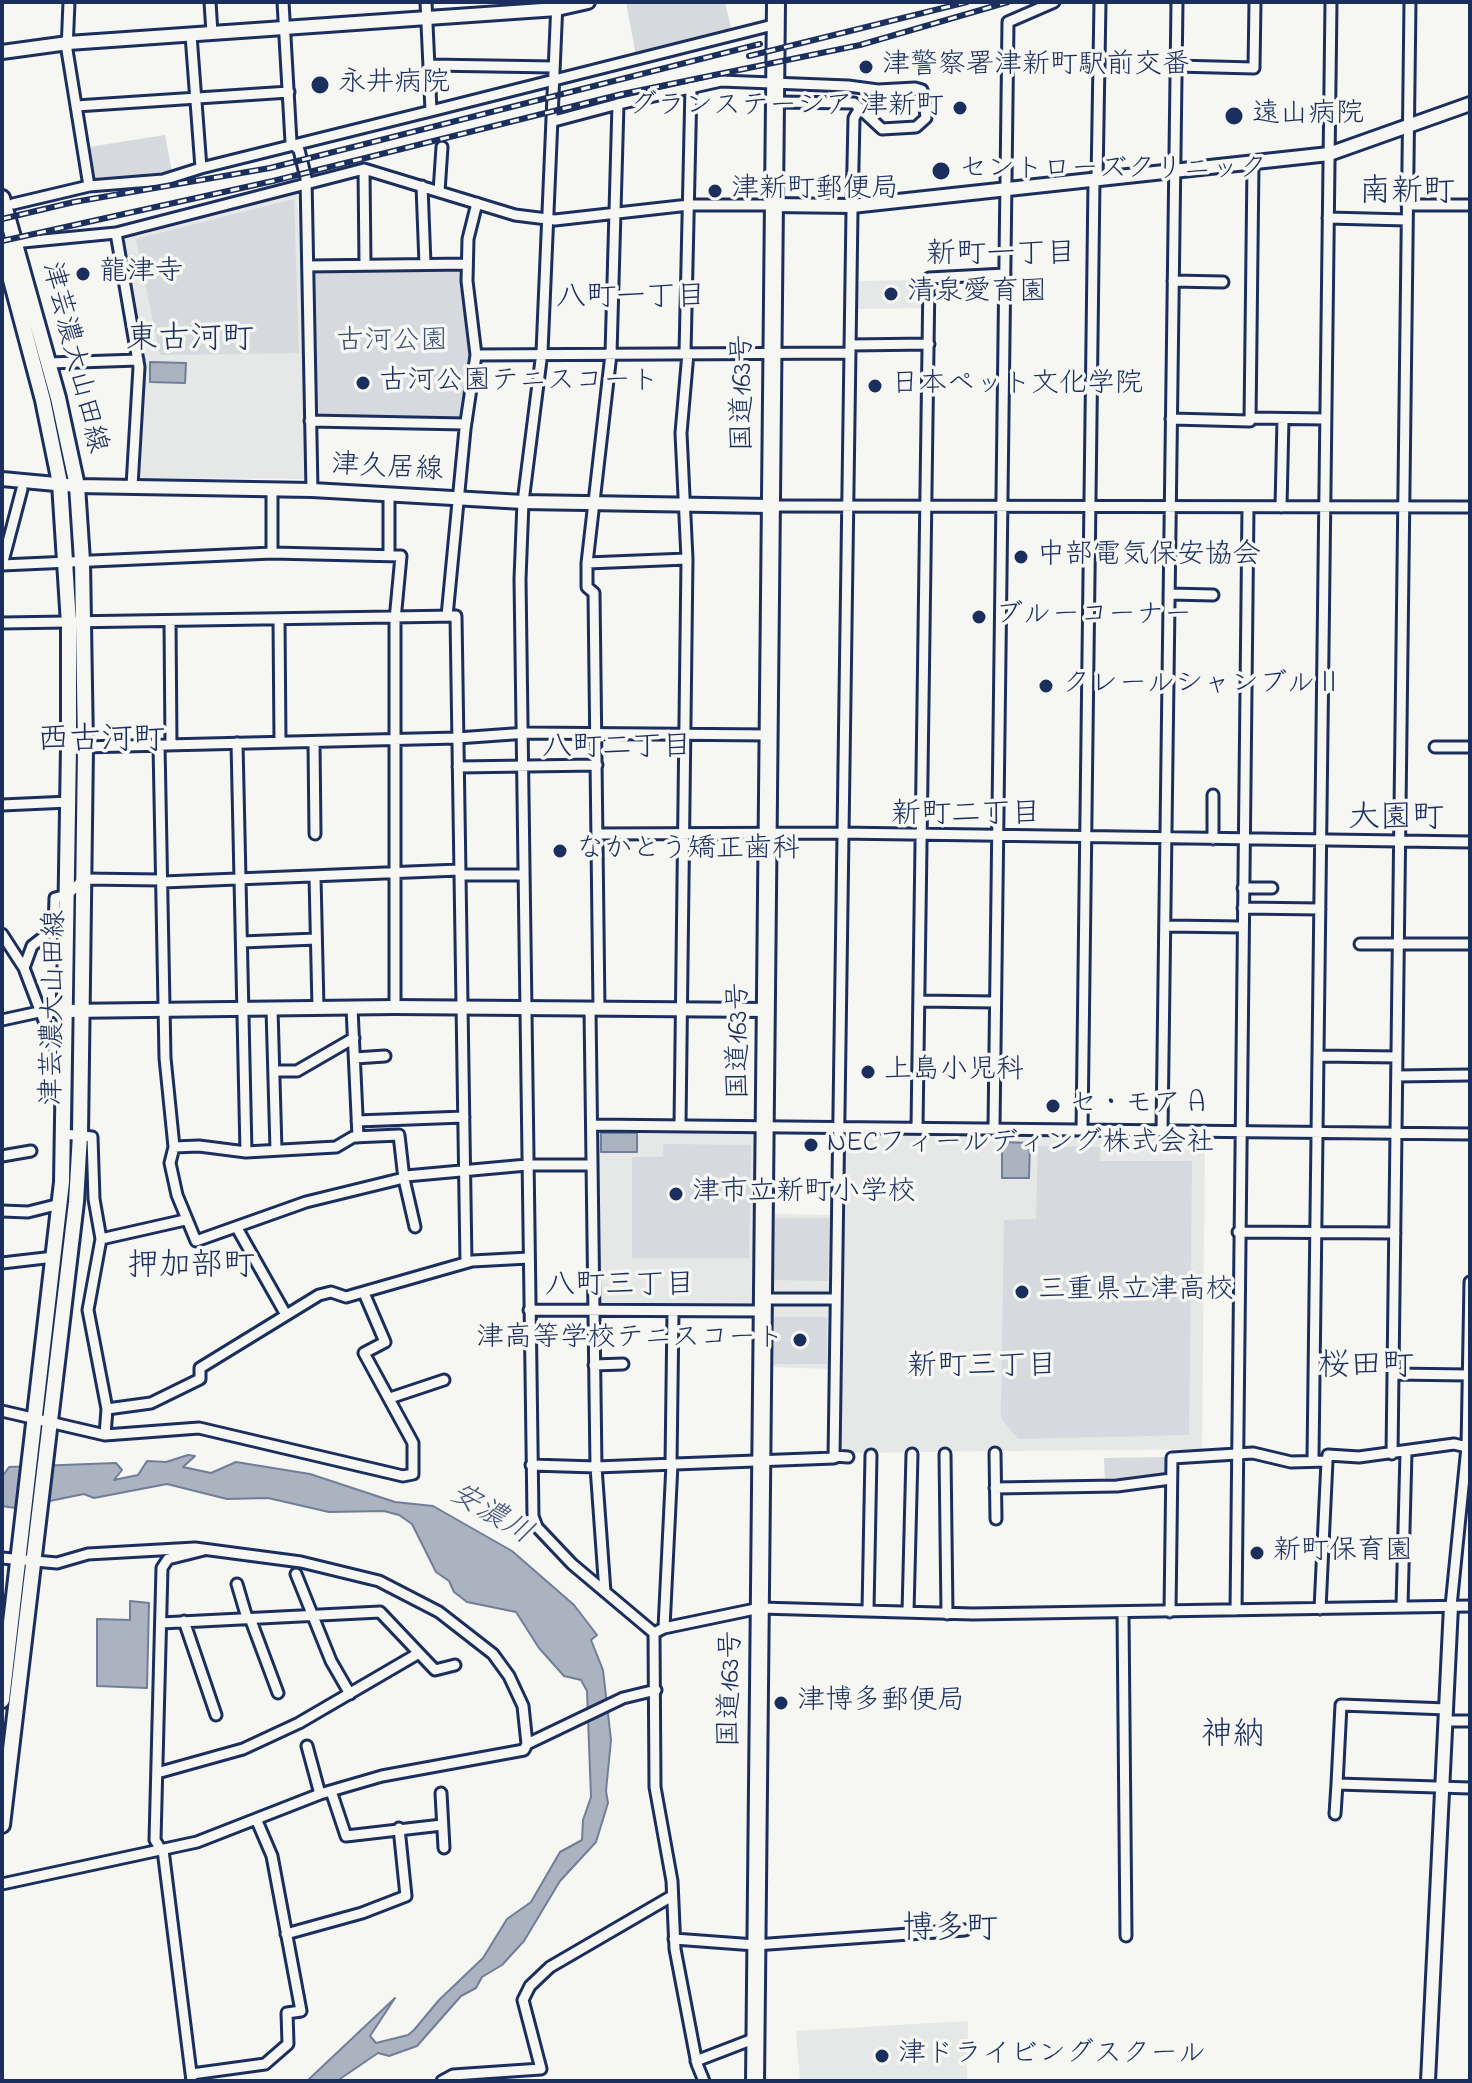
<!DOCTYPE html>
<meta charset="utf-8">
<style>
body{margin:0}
#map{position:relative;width:1472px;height:2083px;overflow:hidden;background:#f6f6f2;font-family:"Indie Flower",sans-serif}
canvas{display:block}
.frame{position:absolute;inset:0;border:4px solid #1b2f5e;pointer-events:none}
</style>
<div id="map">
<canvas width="1472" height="2083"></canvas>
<div class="frame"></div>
</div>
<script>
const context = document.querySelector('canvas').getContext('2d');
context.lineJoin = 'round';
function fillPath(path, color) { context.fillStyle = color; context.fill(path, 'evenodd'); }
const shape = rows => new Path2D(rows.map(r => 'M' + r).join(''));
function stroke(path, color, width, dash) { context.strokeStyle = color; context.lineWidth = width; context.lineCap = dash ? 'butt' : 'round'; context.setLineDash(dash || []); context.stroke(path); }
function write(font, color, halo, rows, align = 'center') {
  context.font = font + ' "Indie Flower","Klee One",sans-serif'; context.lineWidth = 7; context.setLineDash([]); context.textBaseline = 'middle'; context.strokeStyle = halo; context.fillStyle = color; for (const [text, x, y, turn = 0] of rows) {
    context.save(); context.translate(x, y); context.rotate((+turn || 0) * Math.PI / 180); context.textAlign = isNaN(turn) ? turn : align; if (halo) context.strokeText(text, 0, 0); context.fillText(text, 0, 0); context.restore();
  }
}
const built = shape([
 [297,191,305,335,307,479,140,478,144,367,123,235],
 [926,280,926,308,856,309,856,281],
 [754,1129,756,1255,752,1259,752,1279,755,1282,755,1307,601,1307,596,1130],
 [842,1131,1205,1136,1202,1449,838,1453],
 [769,1214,832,1215,830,1369,768,1367],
 [968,2021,967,2081,800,2081,796,2031]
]);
const green = shape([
 [626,2,725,2,732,32,636,56],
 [165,135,172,172,141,178,93,180,89,147],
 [294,199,299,353,160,355,136,239],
 [460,268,470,354,462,416,459,419,318,416,315,412,313,273],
 [663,1144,751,1145,749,1258,632,1258,632,1157,663,1157],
 [1038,1146,1100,1147,1100,1161,1192,1161,1189,1435,1018,1439,1001,1418,1004,1220,1036,1219],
 [775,1218,829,1218,828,1281,774,1280],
 [774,1317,827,1317,827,1364,773,1364],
 [1167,1457,1167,1470,1163,1475,1105,1481,1104,1458]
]);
const water = shape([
 [150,362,186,363,185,383,150,382,150,362],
 [601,1133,637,1133,637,1152,601,1152,601,1133],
 [1002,1142,1030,1143,1029,1178,1002,1178,1002,1142],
 [188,1455,195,1456,183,1467,211,1473,236,1462,310,1474,395,1502,433,1506,512,1551,574,1605,597,1635,591,1640,603,1670,611,1740,606,1791,608,1803,596,1842,560,1881,524,1941,502,1965,482,1977,476,1988,461,1996,417,2046,389,2056,378,2053,337,2081,307,2081,395,1998,370,2036,376,2043,408,2035,414,2030,439,2000,483,1958,507,1919,531,1902,560,1852,582,1840,583,1820,591,1797,587,1691,581,1680,564,1676,539,1648,516,1612,467,1602,454,1592,449,1581,436,1572,412,1524,399,1515,384,1511,329,1512,268,1498,227,1499,167,1484,94,1498,84,1494,15,1508,2,1506,2,1477,9,1467,116,1463,122,1470,114,1480,138,1475,147,1461,166,1462,188,1455],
 [130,1601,149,1603,147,1688,97,1686,97,1619,130,1620,130,1601]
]);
const street = shape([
 [69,2,67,50,89,186],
 [210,2,212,33],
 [283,2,291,142,299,150,306,178,312,490],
 [557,2,542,352,523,502,520,579,533,1516,537,1527,572,1564,654,1633,655,1787,672,1881,675,1949,697,2064,704,2081],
 [430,65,554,67],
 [1176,66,1254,68,1255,2],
 [76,106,289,92],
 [431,111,777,24],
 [554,121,618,104],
 [201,168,431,111,426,2],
 [364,169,365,264],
 [1097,181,1100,2],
 [422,186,425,264],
 [439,192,442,147],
 [13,204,89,186,163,180,201,168,191,35],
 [1407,205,1470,205],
 [1328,218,1407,220],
 [116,233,139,367,132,486],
 [23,242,116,233,364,169,515,215,555,220,689,205,773,205],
 [308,266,467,264],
 [1173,281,1223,282],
 [850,345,929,344],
 [685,353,691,87],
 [476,355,850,353],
 [49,363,138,360],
 [1250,418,1326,419],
 [1171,419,1250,421,1253,164],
 [310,421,465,424],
 [272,489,272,553],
 [389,495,389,555],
 [770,506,1470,507],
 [1281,507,1283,419],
 [587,563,687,559],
 [2,565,272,553,401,556,395,620,395,1007],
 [2,565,22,489],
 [1169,594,1213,595],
 [447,616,465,429,476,355,467,281,468,239,477,203],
 [279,619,280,742],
 [170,621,171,745],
 [2,623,456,616,466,1262],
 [314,742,315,834],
 [237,743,246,1152],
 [159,745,165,1058,174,1147,170,1163,177,1195,196,1241,306,1202,404,1178],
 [83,747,457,738,527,733,771,735],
 [1435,747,1470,747],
 [458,767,597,765],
 [2,805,69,802],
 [598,834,839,833,1470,842],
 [1213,839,1213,795],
 [460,875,524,875],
 [315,877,318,1008],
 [163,882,459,870],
 [1243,888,1272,888],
 [1243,908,1320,909],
 [1166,926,1242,927],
 [2,934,24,968,54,1047],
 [242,942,316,939],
 [1360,944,1470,944],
 [24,968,32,946,54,929,55,898,67,895,84,879,161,880],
 [920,1001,995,1002],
 [352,1008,358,1137],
 [272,1009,276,1150],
 [590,1009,596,1467,605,1592],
 [599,1009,594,593,587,587,587,563,611,354,618,104,721,81,848,86,878,90,915,88,922,90,924,98,926,118,916,127,882,129,854,103,776,102],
 [2,1020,39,1012,66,1011],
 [1318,1056,1397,1057],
 [355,1058,385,1056],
 [274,1071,297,1071,354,1038],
 [1397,1076,1470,1075],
 [357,1121,464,1117],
 [592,1125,1470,1134],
 [680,1125,687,559,681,433,688,353],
 [917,1128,929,278,1005,274],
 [994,1128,1008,22,1054,2],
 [1082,1130,1094,181],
 [1162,1131,1177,2],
 [64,1134,92,1137,94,1199,101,1239,88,1310,107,1409,105,1435],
 [174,1147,199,1146,246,1152,336,1147,353,1137,399,1135,404,1179,415,1227],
 [2,1156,31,1151],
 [406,1176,527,1165,592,1165],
 [2,1211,28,1212,60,1204],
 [237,1228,285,1313],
 [1238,1232,1395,1233],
 [101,1239,185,1220],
 [2,1263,54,1257],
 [763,1299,835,1299],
 [529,1310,763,1311],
 [594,1365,623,1364],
 [1393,1374,1468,1375],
 [390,1398,444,1380],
 [107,1409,151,1403,200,1379,200,1368,319,1295,331,1292,346,1297,472,1261,529,1258],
 [2,1411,105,1435,199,1428,403,1476,413,1474,413,1443,364,1353,385,1342,364,1293],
 [995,1453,996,1519],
 [945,1454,947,1614],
 [1392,1454,1410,2],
 [834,1456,848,1457],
 [1313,1459,1331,2],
 [1327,1461,1328,1455,1359,1457,1454,1444,1467,1447],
 [671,1464,673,1311],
 [531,1465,596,1467,834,1458,852,211,854,118,860,108],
 [995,1488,1117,1486,1171,1479],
 [2,1558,57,1563,88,1554,195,1548,301,1562,379,1581,439,1612,493,1654,509,1676,523,1706,527,1744],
 [296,1574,331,1661,350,1694],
 [237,1584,247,1618],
 [1402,1606,1406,1452],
 [1451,1606,1467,1447,1470,1282],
 [868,1610,871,1455],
 [1236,1610,1248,507],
 [908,1612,912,1454],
 [1170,1612,1172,1458,1253,1453,1291,1462,1327,1461,1320,1609],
 [1123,1613,1126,1936],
 [250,1618,278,1693],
 [184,1621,216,1715],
 [161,1623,380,1612,435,1670,455,1665],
 [664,1628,672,1464],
 [654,1633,664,1628,760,1608,973,1614,1470,1606],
 [1447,1709,1341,1705,1337,1784,1470,1788],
 [1447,1721,1470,1721],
 [307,1746,320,1794],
 [157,1773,243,1749,299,1723,419,1653],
 [331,1791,346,1836,442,1825],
 [441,1793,444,1848],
 [1335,1814,1337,1784],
 [161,1850,155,1840,162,1568,168,1559,204,1550],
 [163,1850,192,2081],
 [2,1884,197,1842,320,1794,382,1776,524,1750,527,1744,623,1698,656,1690],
 [286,1934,362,1913,406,1896,399,1828],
 [674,1939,755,1945,965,1930],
 [696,2061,756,2038],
 [192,2074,265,2064,288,2044,287,2013,301,2011,272,1856,257,1821],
 [442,2081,453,2075,541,2069,523,2000,530,1986,550,1967,672,1896]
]);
const secondary = shape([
 [2,52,68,43,557,9,588,2],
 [773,205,852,206,1329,154,1470,104],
 [2,479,77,486,312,490,523,502,770,506],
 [66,1011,395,1007,766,1010],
 [1428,2081,1451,1606]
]);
const primary = shape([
 [2,198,58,398,77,486,82,561,85,747,80,1135,76,1202,2,1825],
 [2,246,43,400,60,483,69,624,69,747,62,1182,2,1700]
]);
const highway = shape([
 [755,2081,776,2]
]);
const rail = shape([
 [749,56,967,2],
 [2,219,74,202,270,168,760,44],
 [2,241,273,181,622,94,860,45,1008,2]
]);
const markers = [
 [866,67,8,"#1b2f5e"],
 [320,85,10,"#1b2f5e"],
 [960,108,8,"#1b2f5e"],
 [1234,116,10,"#1b2f5e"],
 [941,171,10,"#1b2f5e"],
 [715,191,8,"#1b2f5e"],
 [83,274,8,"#1b2f5e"],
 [891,294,8,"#1b2f5e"],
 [363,383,8,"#1b2f5e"],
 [875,386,8,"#1b2f5e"],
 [1021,557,8,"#1b2f5e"],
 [979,617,8,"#1b2f5e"],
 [1046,686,8,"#1b2f5e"],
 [560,851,8,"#1b2f5e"],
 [868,1072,8,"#1b2f5e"],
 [1053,1106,8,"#1b2f5e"],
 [811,1145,8,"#1b2f5e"],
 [676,1194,8,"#1b2f5e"],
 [1022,1292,8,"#1b2f5e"],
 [800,1340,8,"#1b2f5e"],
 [1257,1553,8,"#1b2f5e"],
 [781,1703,8,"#1b2f5e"],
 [882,2056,8,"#1b2f5e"]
];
const poiNames = [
 ["津警察署津新町駅前交番",882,67],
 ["永井病院",338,85],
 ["グランステーシア 津新町",944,108,"right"],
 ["遠山病院",1252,116],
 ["セントローズクリニック",959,171],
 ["津新町郵便局",731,191],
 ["龍津寺",99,274],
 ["清泉愛育園",907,294],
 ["古河公園テニスコート",379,383],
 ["日本ペット文化学院",891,386],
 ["中部電気保安協会",1037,557],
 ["ブルーコーナー",995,617],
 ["クレールシャンブルⅡ",1062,686],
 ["なかとう矯正歯科",576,851],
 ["上島小児科",884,1072],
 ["セ・モア A",1069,1106],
 ["NECフィールディング株式会社",827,1145],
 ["津市立新町小学校",692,1194],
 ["三重県立津高校",1038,1292],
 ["津高等学校テニスコート",784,1340,"right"],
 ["新町保育園",1273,1553],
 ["津博多郵便局",797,1703],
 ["津ドライビングスクール",898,2056]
];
const parkNames = [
 ["古河公園",392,343]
];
const streetNames = [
 ["津芸濃大山田線",72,358,76],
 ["国道163号",745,393,-90],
 ["津久居線",387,470,3],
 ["津芸濃大山田線",56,1008,-89],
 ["国道163号",741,1041,-90],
 ["国道163号",733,1689,-89]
];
const neighbourhoodNames = [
 ["新町一丁目",1001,257],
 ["八町一丁目",631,300],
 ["八町二丁目",617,750],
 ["新町二丁目",966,817],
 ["八町三丁目",620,1288],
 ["新町三丁目",982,1369]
];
const waterNames = [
 ["安濃川",490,1516,31]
];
const quarterNames = [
 ["南新町",1407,195],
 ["東古河町",190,342],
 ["西古河町",101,743],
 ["大園町",1396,821],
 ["押加部町",191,1269],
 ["桜田町",1366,1369],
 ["神納",1233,1738],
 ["博多町",950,1932]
];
fillPath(built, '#e6e7e7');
fillPath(green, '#d6d9dd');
fillPath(water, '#abb2c0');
stroke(water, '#717e99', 2);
stroke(street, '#1b2f5e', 15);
stroke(secondary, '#1b2f5e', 18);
stroke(primary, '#1b2f5e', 20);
stroke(highway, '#1b2f5e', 22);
stroke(street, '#f6f6f2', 9);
stroke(secondary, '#f6f6f2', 12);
stroke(primary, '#f6f6f2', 14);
stroke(highway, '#f6f6f2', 16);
stroke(rail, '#1b2f5e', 6);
stroke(rail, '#f6f6f2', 3, [9]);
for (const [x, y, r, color] of markers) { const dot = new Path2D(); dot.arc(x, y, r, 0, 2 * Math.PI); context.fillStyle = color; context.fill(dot); stroke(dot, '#f6f6f2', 3); }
write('28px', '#1b2f5e', '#f6f6f2', poiNames, 'left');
write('28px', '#405177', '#f6f6f2', parkNames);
write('28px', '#1b2f5e', '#f6f6f2', streetNames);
write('30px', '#1b2f5e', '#f6f6f2', neighbourhoodNames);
write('italic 30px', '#46567b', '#f6f6f2', waterNames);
write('32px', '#1b2f5e', '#f6f6f2', quarterNames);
</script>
